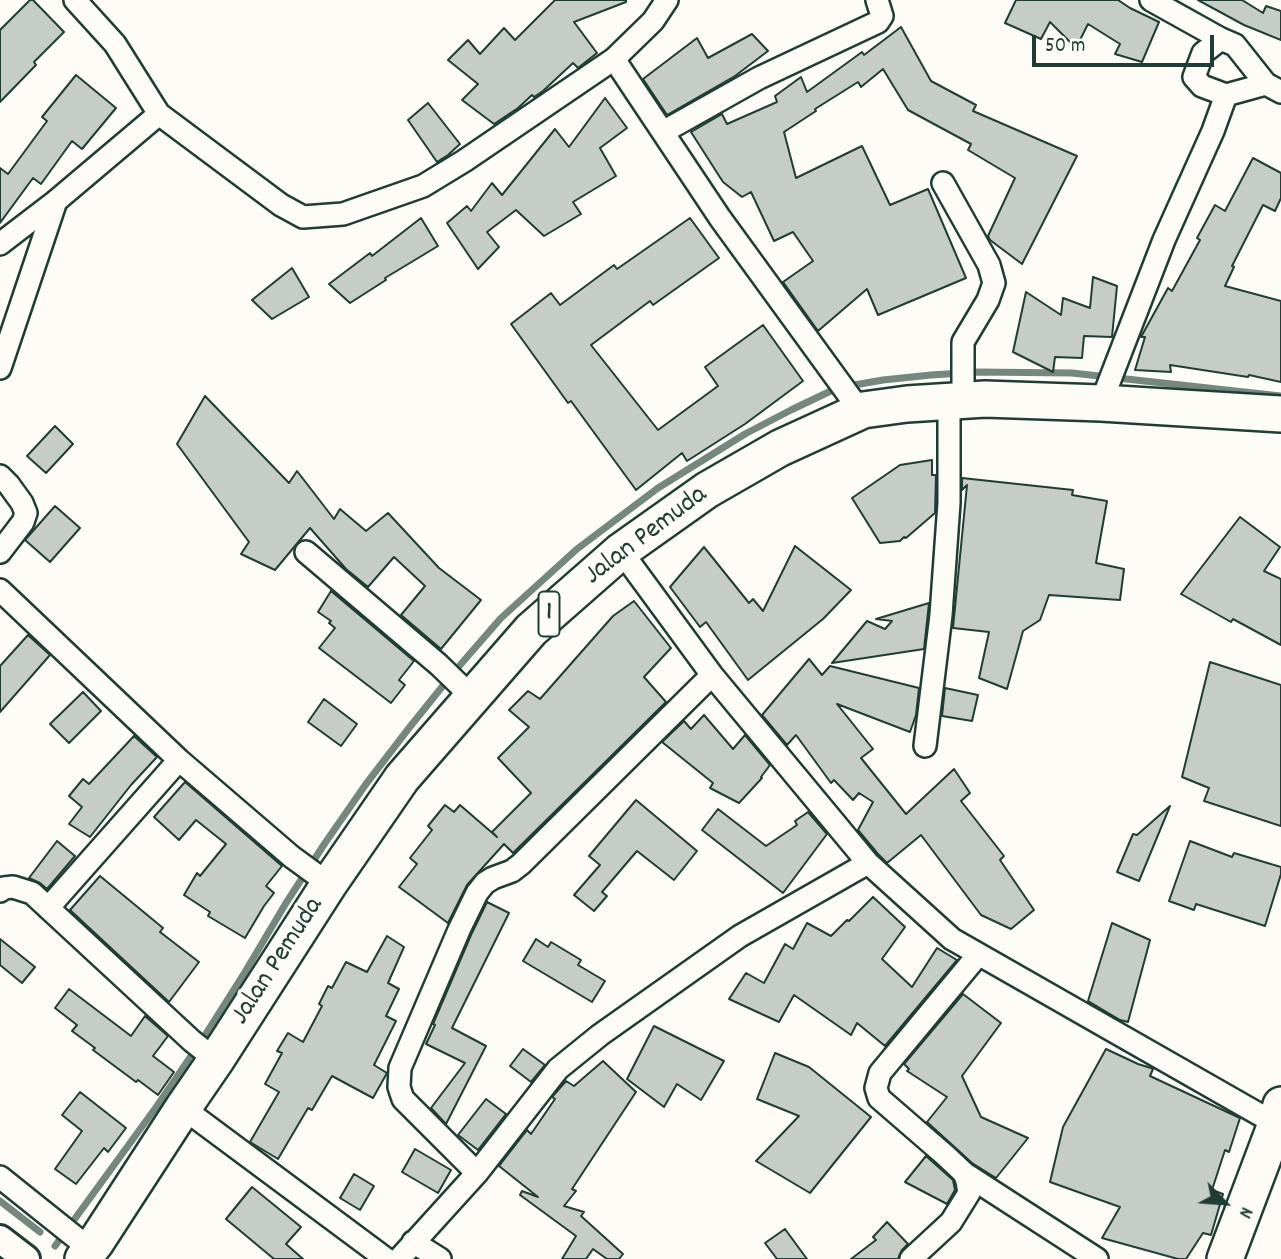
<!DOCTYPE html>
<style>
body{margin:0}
#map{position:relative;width:1281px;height:1259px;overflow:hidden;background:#fdfcf7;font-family:Dekko,sans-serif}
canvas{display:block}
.north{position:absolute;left:1190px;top:1168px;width:70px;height:70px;-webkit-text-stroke:5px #fdfcf7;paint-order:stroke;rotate:115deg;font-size:19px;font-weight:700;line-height:28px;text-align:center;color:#1f3d34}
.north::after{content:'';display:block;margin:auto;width:24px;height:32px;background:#1f3d34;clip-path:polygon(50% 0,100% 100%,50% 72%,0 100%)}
.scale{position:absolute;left:1032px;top:35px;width:182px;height:32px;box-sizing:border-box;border:4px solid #1f3d34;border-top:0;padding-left:9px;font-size:21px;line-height:24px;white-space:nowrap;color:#1f3d34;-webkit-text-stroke:5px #fdfcf7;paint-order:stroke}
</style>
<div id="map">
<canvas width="1281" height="1259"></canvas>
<div class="north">N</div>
<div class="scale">50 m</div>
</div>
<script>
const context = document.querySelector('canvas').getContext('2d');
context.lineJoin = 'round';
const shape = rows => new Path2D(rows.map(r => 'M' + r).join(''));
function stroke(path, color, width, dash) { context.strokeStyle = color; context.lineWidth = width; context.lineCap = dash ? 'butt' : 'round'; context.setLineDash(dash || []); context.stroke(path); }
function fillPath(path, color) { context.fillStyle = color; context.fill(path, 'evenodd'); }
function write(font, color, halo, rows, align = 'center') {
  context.font = font + ' Dekko,sans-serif'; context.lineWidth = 7; context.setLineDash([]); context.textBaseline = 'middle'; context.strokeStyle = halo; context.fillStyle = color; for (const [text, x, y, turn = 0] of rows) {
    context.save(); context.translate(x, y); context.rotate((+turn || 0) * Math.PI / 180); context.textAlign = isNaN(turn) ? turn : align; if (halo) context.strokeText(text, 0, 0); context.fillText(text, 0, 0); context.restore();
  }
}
const stream = shape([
 [0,1201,40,1232],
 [55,1246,157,1106,202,1040,245,972,286,903,325,843,366,784,409,728,454,672,501,618,577,549,658,488,745,434,791,410,837,388,883,380,931,375,978,372,1072,373,1281,396]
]);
const building = shape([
 [30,0,33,0,64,32,34,62,36,65,0,102,0,30,30,0],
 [555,0,626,0,626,2,574,22,597,53,578,68,573,63,543,91,534,97,532,95,518,108,494,124,462,100,478,84,448,60,468,40,480,54,504,28,515,40,555,0],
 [1016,0,1118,0,1130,8,1159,22,1142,62,1115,54,1120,44,1088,24,1076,48,1050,22,1041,39,1005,23,1016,0],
 [1198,0,1242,0,1263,13,1266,6,1281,11,1281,40,1244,25,1198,0],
 [901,27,931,81,976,105,973,111,1077,156,1022,264,990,240,988,236,1015,178,968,150,971,144,908,110,883,69,861,87,858,82,815,109,816,111,784,132,796,178,862,146,890,205,928,189,966,278,878,315,867,289,818,331,783,282,813,261,793,232,774,241,751,192,742,197,723,182,691,132,722,114,727,124,777,102,775,96,801,77,807,92,862,52,864,55,901,27],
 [752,34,768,51,735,76,667,115,643,79,697,38,708,58,752,34],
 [76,75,116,108,82,149,72,141,41,184,33,178,0,223,0,168,8,174,47,121,42,117,76,75],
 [605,98,627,128,600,148,616,176,573,202,581,214,544,236,516,210,487,232,499,247,478,269,447,223,467,206,471,211,492,183,502,195,555,129,569,147,605,98],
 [428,103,460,144,448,155,437,162,408,120,428,103],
 [1253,158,1281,173,1281,198,1275,211,1263,205,1232,266,1234,267,1225,286,1281,301,1281,382,1249,375,1248,377,1170,365,1171,372,1135,370,1145,337,1141,337,1168,288,1172,291,1200,240,1197,238,1215,205,1225,211,1253,158],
 [421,218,438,246,385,278,386,280,350,303,329,284,370,253,372,256,421,218],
 [690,218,719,258,653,305,650,301,591,345,658,430,718,386,705,367,763,325,803,381,745,424,687,461,682,453,636,490,571,401,568,403,511,324,551,293,560,305,614,265,617,269,690,218],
 [292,268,309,297,272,319,252,300,292,268],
 [1093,277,1117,286,1112,337,1084,336,1082,358,1055,357,1053,372,1013,352,1026,292,1061,315,1063,298,1090,308,1093,277],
 [205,396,289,483,297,471,334,519,340,509,366,531,388,513,439,568,481,600,441,649,401,615,425,586,394,557,368,587,346,569,310,528,275,570,241,554,249,542,177,444,205,396],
 [55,426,73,444,46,473,27,456,55,426],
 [932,460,932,475,936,475,935,513,906,538,904,537,900,541,880,543,852,498,900,465,932,460],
 [962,478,1073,490,1072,495,1107,501,1096,563,1124,569,1120,600,1049,595,1040,620,1023,631,1007,689,979,678,989,632,953,628,967,485,962,490,962,478],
 [55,506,80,528,50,562,25,540,55,506],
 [1240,517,1280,547,1264,571,1281,579,1281,645,1233,619,1231,622,1181,594,1240,517],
 [795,546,851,590,823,619,748,680,706,622,700,627,670,587,704,547,749,603,753,599,763,611,795,546],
 [331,591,414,661,399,680,405,685,391,703,319,648,335,628,329,623,331,621,318,612,331,591],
 [634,601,671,648,644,677,666,702,513,853,504,844,467,885,448,923,399,887,417,864,410,858,432,830,428,826,445,805,454,812,460,805,497,837,492,832,531,793,498,758,529,727,509,710,528,691,540,699,613,616,634,601],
 [929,603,924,649,832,663,867,621,885,629,892,621,876,619,929,603],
 [28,635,50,655,0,712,0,666,28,635],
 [809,659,822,675,830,666,919,688,916,715,910,732,837,704,873,749,861,758,906,814,954,769,970,793,961,801,1004,856,1000,860,1034,910,1011,929,981,915,921,835,887,863,878,854,858,830,873,802,859,793,853,800,834,780,831,783,796,735,787,745,762,715,809,659],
 [1210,662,1281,685,1281,826,1204,801,1209,788,1182,777,1210,662],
 [945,688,978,695,972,721,942,716,945,688],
 [83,692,101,711,69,743,50,724,83,692],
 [324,699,357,724,341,746,308,722,324,699],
 [704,715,733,749,745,735,770,765,761,777,762,778,739,803,710,788,713,783,662,742,684,721,691,729,704,715],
 [134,736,157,757,131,785,90,837,69,824,82,807,69,796,83,779,89,784,134,736],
 [185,782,282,866,266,886,274,893,264,906,245,938,208,916,210,912,184,895,197,873,200,876,226,844,196,820,179,840,154,817,185,782],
 [636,800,697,851,674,880,637,851,602,892,607,896,594,911,574,895,600,865,589,856,636,800],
 [1170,806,1139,881,1117,872,1133,834,1137,835,1170,806],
 [718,809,766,846,797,825,795,821,808,812,827,834,783,893,702,830,718,809],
 [57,841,75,856,47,889,40,883,29,878,57,841],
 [1190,841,1232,857,1234,853,1281,867,1281,874,1265,926,1196,904,1194,910,1169,901,1190,841],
 [100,876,163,928,160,932,199,962,169,1002,70,910,100,876],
 [873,897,905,927,882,959,912,987,937,948,957,960,885,1046,857,1023,851,1035,794,995,779,1022,729,999,746,973,764,983,785,944,793,949,807,923,831,936,847,920,849,921,873,897],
 [487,902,509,913,452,1028,486,1046,446,1124,431,1108,465,1063,426,1044,435,1025,433,1024,471,935,487,902],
 [1112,923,1150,940,1128,1022,1120,1020,1088,1001,1112,923],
 [387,936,404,947,388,983,399,989,386,1016,396,1021,374,1065,387,1073,373,1098,332,1076,312,1110,308,1108,278,1159,250,1142,279,1092,265,1084,282,1053,277,1051,288,1033,303,1042,322,1006,319,1004,328,986,332,988,346,962,367,972,387,936],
 [0,939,35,967,22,983,0,965,0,939],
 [536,939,548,947,551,942,581,960,578,965,605,981,592,1002,523,961,536,939],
 [69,989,131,1036,145,1016,168,1036,153,1056,174,1072,158,1095,138,1080,136,1082,93,1050,95,1048,72,1031,77,1025,55,1008,69,989],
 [963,994,1001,1023,962,1076,981,1117,1028,1138,996,1178,972,1163,927,1122,947,1097,907,1071,909,1069,904,1064,963,994],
 [654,1026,724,1061,701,1100,677,1084,664,1107,627,1079,654,1026],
 [523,1049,545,1065,531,1082,510,1066,523,1049],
 [1106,1049,1138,1064,1151,1068,1153,1069,1150,1076,1240,1118,1229,1152,1225,1150,1212,1190,1223,1194,1211,1235,1203,1233,1186,1259,1178,1259,1102,1238,1120,1207,1050,1182,1063,1127,1106,1049],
 [775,1053,809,1067,871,1117,810,1193,756,1161,799,1116,757,1099,775,1053],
 [603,1061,636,1092,572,1189,576,1191,564,1206,584,1212,581,1216,623,1254,619,1259,607,1259,593,1249,586,1259,562,1259,576,1236,520,1195,522,1191,538,1197,499,1166,527,1130,531,1134,555,1099,552,1097,566,1081,574,1086,603,1061],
 [80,1092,126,1128,108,1152,104,1148,76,1184,55,1169,82,1131,62,1115,80,1092],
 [486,1099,506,1114,478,1150,458,1135,486,1099],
 [415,1149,451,1170,438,1193,402,1172,415,1149],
 [926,1156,953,1180,955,1190,947,1204,905,1182,926,1156],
 [354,1174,374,1186,360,1210,340,1198,354,1174],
 [252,1187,301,1227,286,1244,303,1259,274,1259,226,1219,252,1187],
 [887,1222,908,1244,902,1250,898,1259,851,1259,876,1240,873,1237,887,1222],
 [785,1229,807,1259,777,1259,765,1243,785,1229]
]);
const minor = shape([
 [75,0,115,44,159,114],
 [1151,0,1221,39,1235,45,1266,84,1281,92],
 [1221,39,1203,53,1194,77,1202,86,1226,95,1266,84],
 [614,59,720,218,853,401,863,410],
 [663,132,759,78,878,22,882,16,877,0],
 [943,183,989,265,994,283,988,300,963,342,963,385,961,400],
 [0,244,56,201,159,114,281,205,303,217,343,214,423,186,464,161,614,59,653,21,667,0],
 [0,368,56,201],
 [1101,403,1164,240,1213,131,1226,95],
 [0,476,9,485,22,503,26,513,23,522,0,552],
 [621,551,712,675,868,863,952,939,1276,1124],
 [306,552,439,665,472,697],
 [0,590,179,760,292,857,329,884],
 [925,746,941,615,949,503,949,401],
 [0,891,4,888,13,887,32,893,192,1041,216,1060],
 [48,908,179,760],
 [183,1108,386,1259],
 [477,1173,403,1099,399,1087,400,1068,459,930,477,893,485,883,493,878,512,871,521,864,712,675],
 [964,1173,1097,1259],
 [0,1177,90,1249],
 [413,1242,440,1259],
 [399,1259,477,1173,558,1069,600,1035,740,936,868,863],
 [911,1259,951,1222,969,1193,967,1181,964,1173,946,1156,879,1098,876,1088,880,1073,978,955]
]);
const tertiary = shape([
 [0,1239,26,1259]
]);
const trunk = shape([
 [83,1259,96,1242,183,1108,216,1060,329,884,402,778,531,630,621,551,707,490,780,448,863,410,907,404,985,399,1101,403,1281,414],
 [1225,1259,1276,1124,1281,1105]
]);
const shields = [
 [549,614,21]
];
const shieldNames = [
 ["1",549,614]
];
const streetNames = [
 ["Jalan Pemuda",647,537,-37],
 ["Jalan Pemuda",279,962,-57]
];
stroke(stream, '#75877f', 7);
fillPath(building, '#c6cdc7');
stroke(building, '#1f3d34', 2);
stroke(minor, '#1f3d34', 26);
stroke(tertiary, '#1f3d34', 32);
stroke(trunk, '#1f3d34', 40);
stroke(minor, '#fdfcf7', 21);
stroke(tertiary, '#fdfcf7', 26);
stroke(trunk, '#fdfcf7', 35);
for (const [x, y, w] of shields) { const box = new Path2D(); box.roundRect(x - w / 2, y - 22.5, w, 45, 5); context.fillStyle = '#fdfcf7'; context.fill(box); stroke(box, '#1f3d34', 2); }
write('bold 26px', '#1f3d34', null, shieldNames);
write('28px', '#1f3d34', '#fdfcf7', streetNames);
</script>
